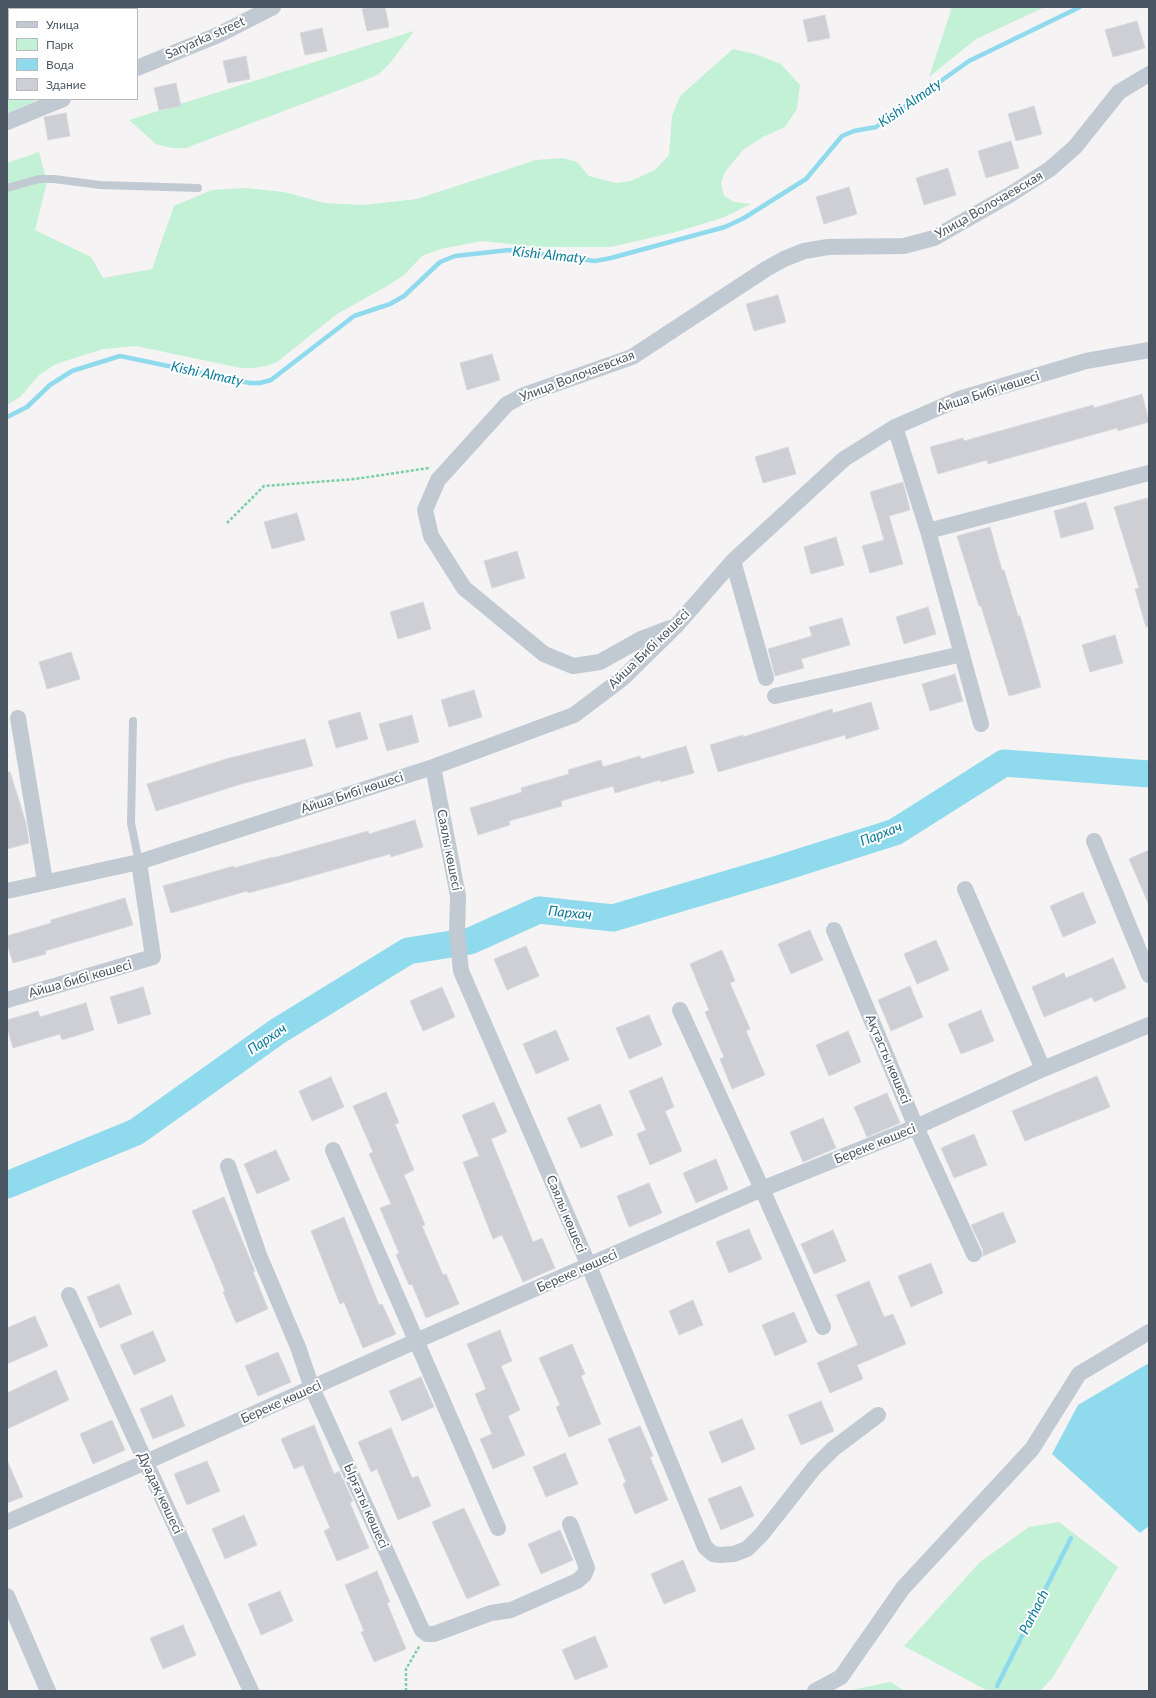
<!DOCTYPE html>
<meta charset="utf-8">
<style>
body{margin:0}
#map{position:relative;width:1156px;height:1698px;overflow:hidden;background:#f5f3f3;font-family:Lato,sans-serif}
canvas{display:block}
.frame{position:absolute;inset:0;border:8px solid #4a5661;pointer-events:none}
.legend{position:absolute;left:8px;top:8px;width:130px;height:92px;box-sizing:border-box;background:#fff;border:1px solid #b7bbc0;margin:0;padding:5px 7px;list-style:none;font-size:12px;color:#4a5661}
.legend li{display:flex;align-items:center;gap:8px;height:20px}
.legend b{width:20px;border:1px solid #b7bbc0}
</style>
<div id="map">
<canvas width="1156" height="1698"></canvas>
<div class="frame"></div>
<ul class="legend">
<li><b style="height:5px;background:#c1cad2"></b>Улица</li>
<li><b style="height:11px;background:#c3f1d5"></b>Парк</li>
<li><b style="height:11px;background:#90daee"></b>Вода</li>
<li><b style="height:11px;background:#cdcfd5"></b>Здание</li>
</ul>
</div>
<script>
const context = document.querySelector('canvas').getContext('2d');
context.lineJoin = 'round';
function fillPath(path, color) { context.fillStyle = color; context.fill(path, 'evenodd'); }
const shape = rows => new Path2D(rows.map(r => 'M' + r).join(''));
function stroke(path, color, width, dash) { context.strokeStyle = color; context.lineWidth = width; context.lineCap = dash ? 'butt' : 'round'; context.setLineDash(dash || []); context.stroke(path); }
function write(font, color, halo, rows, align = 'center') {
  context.font = font + ' Lato,sans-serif'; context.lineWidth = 4; context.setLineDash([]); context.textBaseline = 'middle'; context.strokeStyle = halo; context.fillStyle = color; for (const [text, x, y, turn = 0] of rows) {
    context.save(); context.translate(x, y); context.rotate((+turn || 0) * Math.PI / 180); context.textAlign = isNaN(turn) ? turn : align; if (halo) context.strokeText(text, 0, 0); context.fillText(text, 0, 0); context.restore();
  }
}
const green = shape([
 [7,7,130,7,129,9,9,9,9,99,40,99,7,113],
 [952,7,1045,7,976,39,929,77],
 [414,31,391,62,379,74,363,81,186,148,172,148,156,144,129,120],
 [733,49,755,54,781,64,800,85,797,109,785,127,763,137,743,150,725,172,721,183,724,196,734,202,751,204,722,218,676,232,611,247,540,247,482,241,440,249,422,256,404,275,387,286,337,314,277,362,266,366,253,368,241,368,136,346,103,349,56,364,39,375,20,397,7,405,7,163,39,152,47,182,35,230,91,257,103,278,152,269,174,206,212,190,245,188,284,192,325,203,363,205,417,199,536,160,563,158,577,162,589,176,616,183,631,181,655,170,669,155,672,116,680,96],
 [1059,1522,1118,1567,1053,1677,1040,1691,988,1691,904,1646,980,1562,1029,1527],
 [890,1682,905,1691,847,1691]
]);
const water = shape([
 [1149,1363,1149,1526,1140,1533,1052,1454,1078,1405]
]);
const stream = shape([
 [7,417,27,407,50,385,72,371,120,356,250,383,260,383,271,380,354,316,390,304,404,296,440,262,455,256,509,250,595,261,611,258,725,227,744,218,806,179,842,136,854,131,876,127,969,61,1080,7],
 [997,1686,1071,1538]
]);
const river = shape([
 [7,1185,136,1132,278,1031,408,951,470,941,539,910,613,918,775,870,895,832,1004,763,1149,774]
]);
const building = shape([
 [372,7,385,7,389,27,367,31,362,9,372,7],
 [825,15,830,38,808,42,803,20,825,15],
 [1137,21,1145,48,1113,57,1105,30,1137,21],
 [322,28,327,51,305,55,300,33,322,28],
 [246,56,250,79,228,83,223,61,246,56],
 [176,83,181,106,159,110,154,88,176,83],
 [1034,106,1042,134,1016,141,1008,114,1034,106],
 [66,113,70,136,48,140,44,117,66,113],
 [1011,141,1019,168,986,178,978,151,1011,141],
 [948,168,956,195,924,205,916,178,948,168],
 [849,187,857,214,824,224,816,197,849,187],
 [778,295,786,322,754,331,746,304,778,295],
 [492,354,500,380,467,390,460,363,492,354],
 [1142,394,1149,422,1118,431,1117,428,988,464,987,460,938,474,930,447,963,438,964,441,1093,405,1094,408,1142,394],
 [788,447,796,474,763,483,755,457,788,447],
 [903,482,910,510,889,516,903,564,870,573,862,546,884,540,870,492,903,482],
 [1147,498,1149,505,1149,626,1146,627,1135,589,1139,588,1114,507,1147,498],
 [1086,502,1094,529,1061,538,1054,511,1086,502],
 [297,513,305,540,272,549,264,522,297,513],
 [990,527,1002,570,1004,570,1018,616,1020,616,1041,687,1009,696,981,606,979,606,957,536,990,527],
 [836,537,844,565,811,574,804,547,836,537],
 [517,551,525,578,492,588,484,561,517,551],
 [423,602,431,629,398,639,390,612,423,602],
 [928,607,936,634,904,644,896,617,928,607],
 [842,618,850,645,801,659,804,668,775,676,768,649,812,636,809,627,842,618],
 [1115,635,1123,663,1090,672,1082,645,1115,635],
 [71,652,80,679,47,689,39,662,71,652],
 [955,674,963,701,930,711,922,684,955,674],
 [474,690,482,717,449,727,441,700,474,690],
 [871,702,879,729,846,739,845,735,718,772,710,745,743,735,743,737,832,709,833,713,871,702],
 [360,712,368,739,336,748,328,721,360,712],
 [412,715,419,742,387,751,379,724,412,715],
 [305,739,313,766,241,784,156,811,147,784,226,759,305,739],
 [686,746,694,773,661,782,660,780,615,793,613,786,561,801,562,806,509,821,510,825,478,835,470,808,522,792,521,788,569,774,568,770,601,760,603,767,640,756,641,759,686,746],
 [7,772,10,772,26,823,29,843,7,849,7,772],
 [415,820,423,847,391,857,390,854,290,882,248,893,247,891,171,913,163,886,234,866,234,868,273,857,273,858,368,831,369,834,415,820],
 [1149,850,1149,905,1129,859,1149,850],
 [1083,892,1096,923,1063,937,1050,906,1083,892],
 [125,898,133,925,45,951,46,954,13,963,7,944,7,936,51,923,51,920,125,898],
 [810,930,823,960,791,974,778,944,810,930],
 [936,940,949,970,917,984,904,954,936,940],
 [526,946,539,976,507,990,494,959,526,946],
 [722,950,735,981,730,983,750,1029,746,1031,765,1075,732,1089,720,1059,724,1057,705,1012,709,1010,690,964,722,950],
 [1113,958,1126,988,1094,1002,1092,997,1044,1017,1032,987,1064,973,1066,978,1113,958],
 [910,986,923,1017,891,1031,878,1000,910,986],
 [143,987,151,1014,118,1024,110,997,143,987],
 [442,987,455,1017,423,1031,410,1001,442,987],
 [86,1003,94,1030,62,1040,60,1034,13,1048,7,1027,7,1020,38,1011,40,1017,86,1003],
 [981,1010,994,1041,961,1054,948,1024,981,1010],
 [649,1015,662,1045,629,1059,616,1028,649,1015],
 [556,1030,569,1060,536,1074,523,1044,556,1030],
 [848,1031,861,1062,829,1076,816,1045,848,1031],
 [1097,1076,1110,1107,1025,1141,1012,1111,1097,1076],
 [331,1077,344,1107,312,1121,299,1091,331,1077],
 [662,1077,674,1107,665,1111,682,1151,650,1165,637,1134,646,1130,629,1091,662,1077],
 [386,1092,399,1123,395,1124,414,1170,404,1175,425,1225,422,1226,443,1275,446,1274,459,1304,426,1318,412,1284,409,1285,396,1255,399,1253,380,1208,391,1204,369,1154,373,1152,353,1106,386,1092],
 [887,1093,900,1123,867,1137,854,1107,887,1093],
 [494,1102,507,1132,491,1139,533,1242,542,1238,555,1268,523,1282,502,1235,493,1239,463,1162,479,1156,462,1115,494,1102],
 [600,1104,613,1135,581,1148,567,1118,600,1104],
 [823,1118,836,1148,803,1162,790,1132,823,1118],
 [974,1134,987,1165,954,1178,941,1148,974,1134],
 [276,1150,290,1180,257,1194,244,1164,276,1150],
 [716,1159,728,1189,696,1203,683,1173,716,1159],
 [649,1183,662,1213,629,1227,617,1196,649,1183],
 [224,1197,255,1271,253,1272,268,1309,236,1323,223,1292,225,1291,192,1211,224,1197],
 [1003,1212,1016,1242,983,1256,983,1250,971,1225,1003,1212],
 [344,1217,379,1305,382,1304,396,1334,363,1348,344,1302,340,1304,311,1231,344,1217],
 [749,1229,762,1259,729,1273,716,1242,749,1229],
 [833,1230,846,1261,814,1274,801,1244,833,1230],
 [931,1263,943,1293,911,1307,898,1276,931,1263],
 [869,1281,884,1317,893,1314,906,1344,857,1365,863,1379,830,1393,817,1363,858,1345,836,1295,869,1281],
 [119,1284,132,1314,100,1328,87,1297,119,1284],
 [693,1300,703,1325,679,1335,669,1311,693,1300],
 [794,1312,807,1342,775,1356,762,1325,794,1312],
 [35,1316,48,1346,7,1364,7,1328,35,1316],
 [500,1330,512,1361,501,1366,520,1410,508,1416,525,1455,493,1469,480,1439,492,1434,475,1394,486,1389,467,1344,500,1330],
 [153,1331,166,1361,134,1375,120,1345,153,1331],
 [572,1344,585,1374,581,1376,601,1424,569,1437,556,1407,560,1405,539,1358,572,1344],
 [278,1352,291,1382,258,1396,245,1366,278,1352],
 [56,1370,69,1400,7,1429,7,1393,56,1370],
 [421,1377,434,1407,402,1421,389,1391,421,1377],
 [172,1395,185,1426,153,1439,140,1409,172,1395],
 [821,1401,834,1431,801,1445,788,1415,821,1401],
 [742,1419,755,1449,722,1463,709,1432,742,1419],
 [112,1420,125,1450,93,1464,80,1434,112,1420],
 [314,1425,334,1474,339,1471,353,1501,350,1503,369,1548,337,1561,324,1531,330,1528,303,1465,294,1469,281,1439,314,1425],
 [640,1426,653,1456,650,1457,668,1500,635,1514,623,1484,626,1482,608,1439,640,1426],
 [391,1428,412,1478,418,1476,431,1506,398,1520,377,1469,371,1472,358,1442,391,1428],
 [565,1453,578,1484,546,1497,533,1467,565,1453],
 [7,1460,23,1497,7,1503,7,1460],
 [207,1461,220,1491,187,1505,174,1474,207,1461],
 [741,1486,754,1516,721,1530,708,1499,741,1486],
 [464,1508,500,1585,467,1599,432,1522,464,1508],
 [244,1515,257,1545,225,1559,212,1529,244,1515],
 [560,1530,573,1560,541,1574,528,1544,560,1530],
 [683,1560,696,1591,664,1604,651,1574,683,1560],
 [377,1571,390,1602,387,1603,406,1649,374,1662,361,1632,364,1631,345,1585,377,1571],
 [280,1591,293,1621,261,1635,248,1604,280,1591],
 [183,1625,196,1655,163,1669,150,1638,183,1625],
 [595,1636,608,1667,575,1680,562,1650,595,1636]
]);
const path = shape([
 [227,523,264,486,355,479,429,468],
 [406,1691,406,1669,420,1645]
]);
const service = shape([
 [7,188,39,179,54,179,100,185,198,188],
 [133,721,131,823,139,862]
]);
const minor = shape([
 [137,68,218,35,273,7],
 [7,122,63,99],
 [895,427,928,531,981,724],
 [928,531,1149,473],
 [733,561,766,678],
 [670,628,641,639,600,662,573,666,544,654,464,588,431,536,425,510,438,480,507,404,524,395,632,357,766,269,784,259,804,251,828,247,904,246,934,238,1011,194,1050,169,1075,147,1119,92,1149,74],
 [775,696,962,654],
 [18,718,45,881],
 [433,767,458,896,457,934,461,971,589,1266,705,1547,713,1554,720,1555,734,1554,747,1549,762,1534,814,1468,833,1449,878,1415],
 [1094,841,1149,975],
 [965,889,1043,1069],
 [7,891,139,862,433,767,574,715,623,678,676,626,733,561,844,459,895,427,959,399,1086,361,1149,350],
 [834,930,916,1127,974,1254],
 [7,1000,153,957,139,862],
 [680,1010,762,1189,823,1327],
 [333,1150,498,1528],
 [228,1166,259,1255,298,1347,312,1388,422,1630,427,1634,434,1634,491,1613,511,1610,577,1581,584,1575,587,1568,570,1524],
 [69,1295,251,1691],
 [7,1522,146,1462,416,1341,762,1189,916,1127,1043,1069,1149,1025],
 [7,1596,48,1691],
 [815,1691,841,1677,903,1588,1032,1449,1079,1374,1149,1332]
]);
const streetNames = [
 ["Saryarka street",205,38,-24],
 ["Улица Волочаевская",989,205,-30],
 ["Улица Волочаевская",577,376,-21],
 ["Айша Бибі көшесі",988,392,-18],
 ["Айша Бибі көшесі",649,649,-44],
 ["Айша Бибі көшесі",352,793,-18],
 ["Саялы көшесі",449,850,79],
 ["Айша бибі көшесі",80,979,-16],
 ["Ақтасты көшесі",888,1059,67],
 ["Береке көшесі",875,1144,-22],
 ["Саялы көшесі",566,1214,67],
 ["Береке көшесі",577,1271,-24],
 ["Береке көшесі",281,1402,-24],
 ["Дуадақ көшесі",160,1493,65],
 ["Ырғаты көшесі",366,1506,66]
];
const waterNames = [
 ["Kіshі Almaty",910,103,-35],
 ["Kіshі Almaty",549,255,6],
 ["Kіshі Almaty",207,374,12],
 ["Пархач",881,834,-21],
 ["Пархач",570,913,6],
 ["Пархач",267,1039,-34],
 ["Parhach",1034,1612,-63]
];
fillPath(green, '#c3f1d5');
fillPath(water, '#90daee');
stroke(stream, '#90daee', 4.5);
stroke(river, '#90daee', 27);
fillPath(building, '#cdcfd5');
stroke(building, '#d7d9de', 1);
stroke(path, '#7ad0a6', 2.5, [3, 2]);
stroke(service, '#c1cad2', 8);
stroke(minor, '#c1cad2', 16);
write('13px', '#4a5661', '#fff', streetNames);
write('italic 14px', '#0c7c9b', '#fff', waterNames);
</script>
